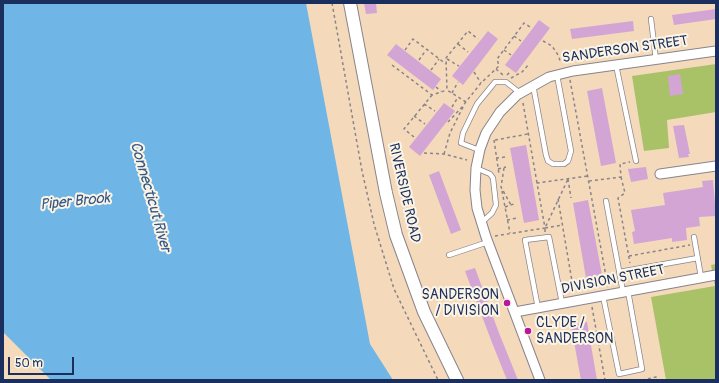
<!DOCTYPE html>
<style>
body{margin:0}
#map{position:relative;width:719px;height:383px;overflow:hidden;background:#f4d9bb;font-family:Pangolin,sans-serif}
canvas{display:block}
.frame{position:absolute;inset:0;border:4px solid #1b2f5e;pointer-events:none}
.scale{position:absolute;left:8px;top:357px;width:66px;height:18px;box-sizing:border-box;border:2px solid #1b2f5e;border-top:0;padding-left:5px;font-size:12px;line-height:14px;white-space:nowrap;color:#1b2f5e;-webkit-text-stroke:3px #fcf5e5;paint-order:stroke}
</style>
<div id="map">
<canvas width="719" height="383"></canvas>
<div class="frame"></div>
<div class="scale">50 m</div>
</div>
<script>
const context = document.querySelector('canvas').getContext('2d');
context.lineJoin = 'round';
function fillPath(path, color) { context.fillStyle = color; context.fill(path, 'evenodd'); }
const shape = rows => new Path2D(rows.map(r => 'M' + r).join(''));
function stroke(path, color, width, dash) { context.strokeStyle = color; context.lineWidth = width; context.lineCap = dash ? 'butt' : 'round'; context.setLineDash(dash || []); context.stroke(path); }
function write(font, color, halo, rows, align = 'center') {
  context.font = font + ' Pangolin,sans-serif'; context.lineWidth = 4; context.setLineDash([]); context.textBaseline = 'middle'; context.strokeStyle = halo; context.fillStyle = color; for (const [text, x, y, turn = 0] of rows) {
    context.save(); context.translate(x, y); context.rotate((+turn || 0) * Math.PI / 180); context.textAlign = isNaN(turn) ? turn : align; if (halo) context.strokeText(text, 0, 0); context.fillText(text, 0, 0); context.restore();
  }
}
const green = shape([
 [716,64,716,112,667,120,669,148,644,151,632,76],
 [716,264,716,380,666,380,651,297,715,286,711,265]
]);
const water = shape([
 [3,3,306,3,370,344,393,380,51,380,3,332]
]);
const building = shape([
 [364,3,376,3,377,13,366,14],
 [716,9,716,19,674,25,672,15],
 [539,20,550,28,516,73,505,65],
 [633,21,634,31,572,39,570,29],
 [488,31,498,39,463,85,452,76],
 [396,44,441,79,433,90,387,55],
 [680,74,683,94,670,96,668,76],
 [602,88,616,163,601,166,587,91],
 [444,103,455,111,420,156,409,147],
 [684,125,690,154,688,154,689,157,679,158,673,126],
 [526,145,539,220,524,223,510,148],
 [646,167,648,179,631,182,628,169],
 [439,171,461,230,451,234,429,175],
 [713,180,716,216,699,217,700,226,686,228,687,240,672,242,672,238,634,244,632,232,635,231,631,210,665,205,663,193,703,187,702,181],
 [588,200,602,275,586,278,573,203],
 [475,268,499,333,518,380,507,380,491,340,465,271],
 [587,322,597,380,581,380,571,325]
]);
const path = shape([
 [332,3,362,171,374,224,394,289,438,380],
 [514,36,521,41],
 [543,41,552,46,558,55,561,63],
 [458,44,468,52],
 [405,50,413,39,446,64],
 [504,50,511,55],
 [447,59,459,66],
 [419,60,426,50],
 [392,65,432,95,447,90],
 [496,69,503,75],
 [431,70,439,59],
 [474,72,481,83],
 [507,75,511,71],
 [511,78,522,72,529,64],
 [570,80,608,287],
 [436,87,441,91],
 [452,93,458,82],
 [466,102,447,90,446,58,468,31,478,39],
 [523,103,537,183],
 [424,104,435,111],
 [452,107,458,97],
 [414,116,425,124],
 [448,122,463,106],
 [414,137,404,129,432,95],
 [494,140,499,174],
 [495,140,528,134],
 [424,153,444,154,467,160],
 [444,154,450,133,465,103,481,83,499,66,497,59,524,23,530,27],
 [496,158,506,157],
 [504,168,501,187,511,205],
 [498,169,506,167],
 [621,177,625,193,618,198,630,263],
 [568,179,571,198],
 [589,181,621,177,620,164,630,162],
 [502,191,510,233],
 [558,199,574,293],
 [505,207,514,204],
 [507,220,517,218],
 [545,228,562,225],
 [545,232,545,228,568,179],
 [495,236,545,228,537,183,588,176],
 [629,256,690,245],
 [592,307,605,380],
 [642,380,656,377,657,380]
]);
const lane = shape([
 [651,19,656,60],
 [616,65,636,161],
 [533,85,546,155,548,161,553,164,564,164,568,161,571,151,557,75],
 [479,150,461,143,463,133,477,104,495,82,506,82,520,93],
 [476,168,490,174,493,178,496,205,492,213,481,223],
 [606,201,623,292],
 [694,237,701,277],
 [449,255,488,242],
 [619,272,698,258],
 [603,296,619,374,642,369,628,291],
 [538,308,525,240,549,237,562,303]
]);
const street = shape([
 [660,174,716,166],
 [515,312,716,275],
 [540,380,486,237,477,208,475,190,476,168,480,149,486,133,500,112,517,95,549,77,573,71,716,51]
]);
const secondary = shape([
 [350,3,386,193,396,235,424,312,457,380]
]);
const markers = [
 [507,303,4,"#b5179e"],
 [528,331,4,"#b5179e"]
];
const streetNames = [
 ["SANDERSON STREET",625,50,-8],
 ["RIVERSIDE ROAD",404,193,77],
 ["DIVISION STREET",613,280,-11]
];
const poiNames = [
 ["SANDERSON",499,295],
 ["/ DIVISION",499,311],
 ["CLYDE /",536,323,"left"],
 ["SANDERSON",536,339,"left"]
];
const waterNames = [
 ["Connecticut River",150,197,74],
 ["Piper Brook",75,202,-6]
];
fillPath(green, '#aac267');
fillPath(water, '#6fb5e6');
fillPath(building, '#d2a5d4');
stroke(lane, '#88848c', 6);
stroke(street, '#88848c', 11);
stroke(secondary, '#88848c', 14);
stroke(path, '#88848c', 1.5, [3, 3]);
stroke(lane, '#fff', 4.5);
stroke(street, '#fff', 9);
stroke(secondary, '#fff', 12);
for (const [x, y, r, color] of markers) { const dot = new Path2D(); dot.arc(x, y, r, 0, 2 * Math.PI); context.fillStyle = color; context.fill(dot); stroke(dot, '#fcf5e5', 1.5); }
write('14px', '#1b2f5e', '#fcf5e5', streetNames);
write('14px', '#1b2f5e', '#fcf5e5', poiNames, 'right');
write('italic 15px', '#345787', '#fcf5e5', waterNames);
</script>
